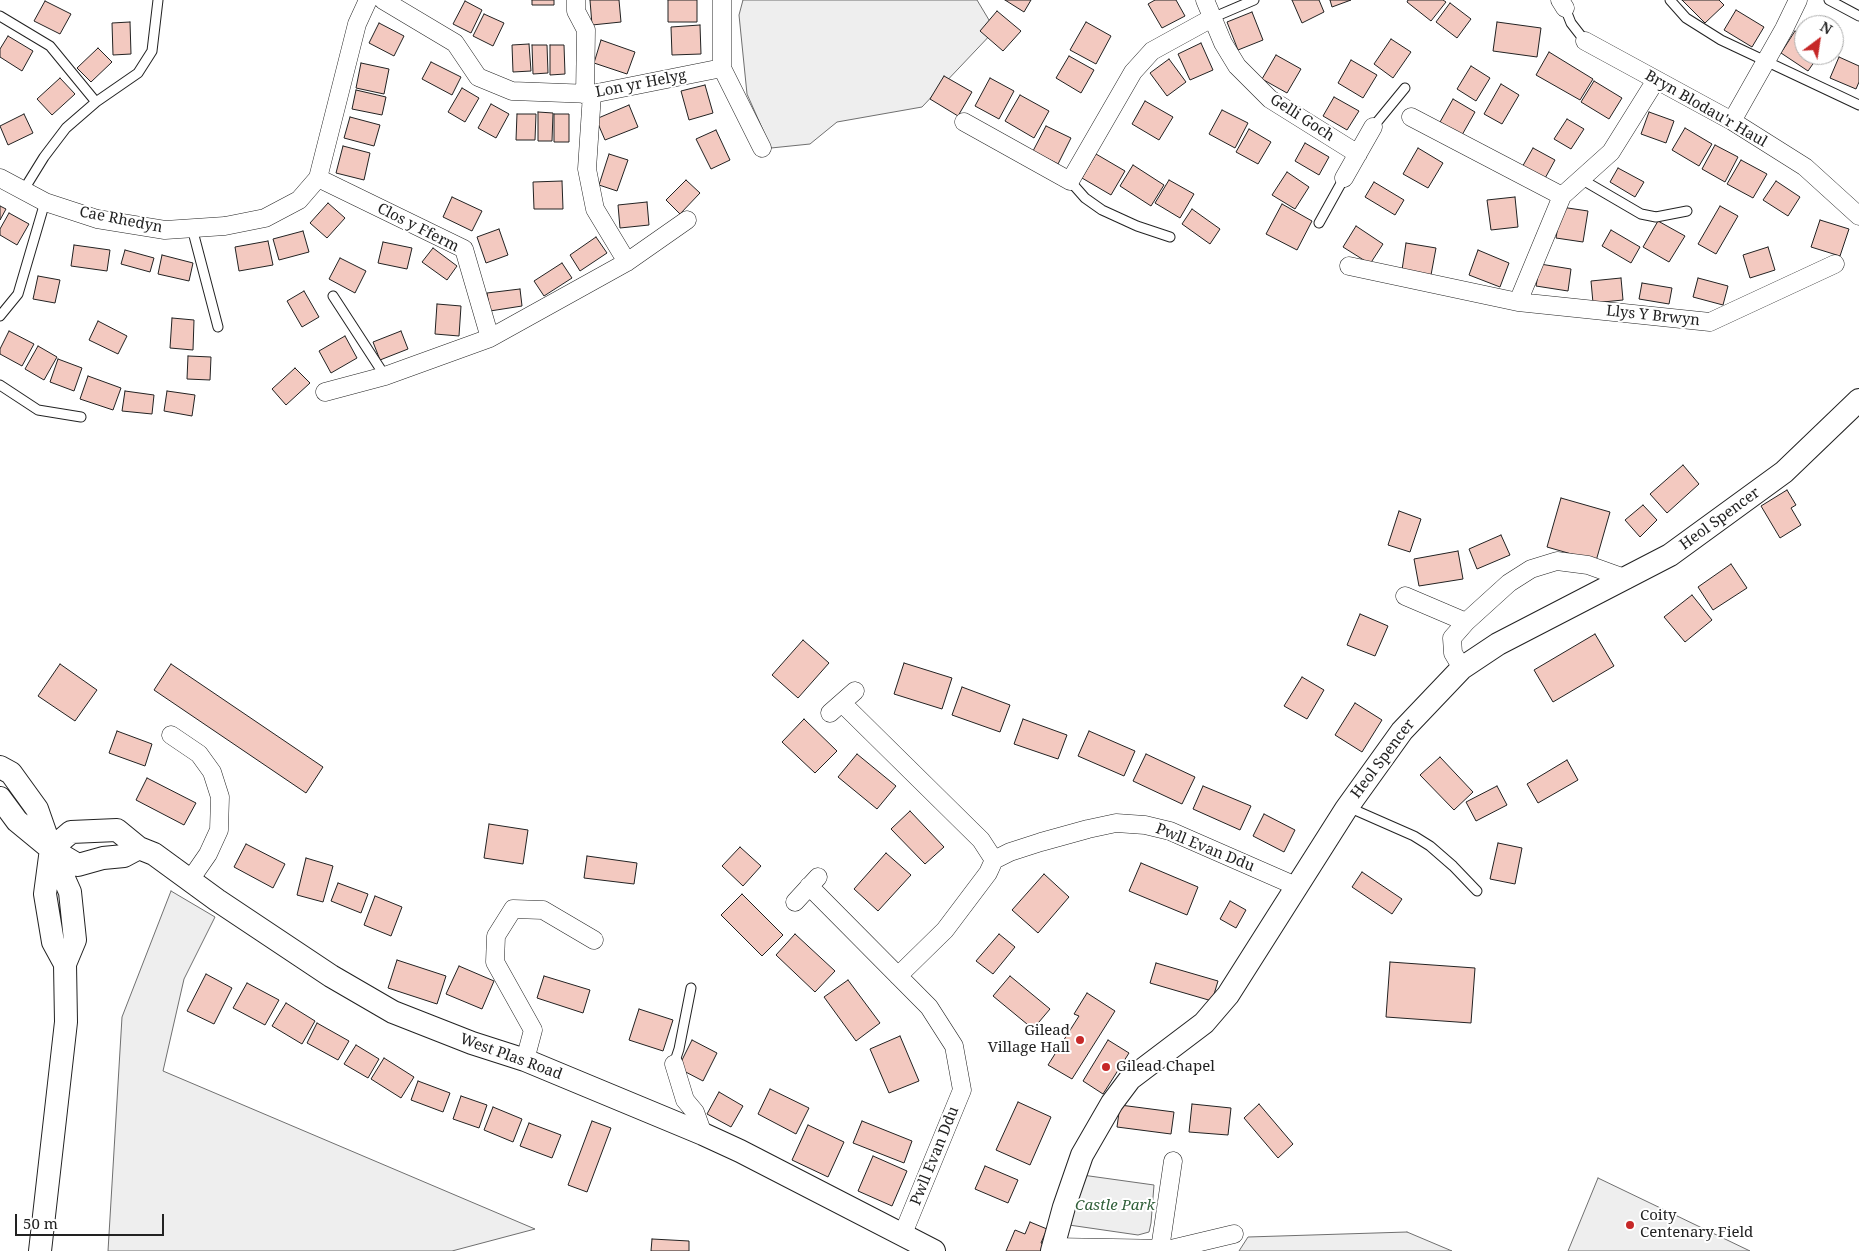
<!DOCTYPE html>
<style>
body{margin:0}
#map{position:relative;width:1859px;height:1251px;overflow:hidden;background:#fff;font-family:"Noto Serif",serif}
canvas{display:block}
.north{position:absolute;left:1794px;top:15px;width:50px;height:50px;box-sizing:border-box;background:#fff;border:1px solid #a7a7a7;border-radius:50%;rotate:31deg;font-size:14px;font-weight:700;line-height:20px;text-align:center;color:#222}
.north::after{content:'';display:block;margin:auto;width:18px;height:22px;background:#c62828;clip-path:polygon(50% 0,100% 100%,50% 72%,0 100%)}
.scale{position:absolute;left:15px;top:1214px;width:149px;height:22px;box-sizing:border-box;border:2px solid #222;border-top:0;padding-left:6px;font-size:15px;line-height:18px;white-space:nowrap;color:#222;-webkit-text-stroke:4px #fff;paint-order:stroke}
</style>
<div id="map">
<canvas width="1859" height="1251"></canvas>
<div class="north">N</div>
<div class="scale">50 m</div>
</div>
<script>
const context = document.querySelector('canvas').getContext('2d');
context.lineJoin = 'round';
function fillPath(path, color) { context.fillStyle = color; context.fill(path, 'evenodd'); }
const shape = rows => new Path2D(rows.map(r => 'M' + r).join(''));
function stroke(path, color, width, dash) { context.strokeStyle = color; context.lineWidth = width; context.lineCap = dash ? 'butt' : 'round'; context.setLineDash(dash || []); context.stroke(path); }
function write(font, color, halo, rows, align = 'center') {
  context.font = font + ' "Noto Serif",serif'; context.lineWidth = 4; context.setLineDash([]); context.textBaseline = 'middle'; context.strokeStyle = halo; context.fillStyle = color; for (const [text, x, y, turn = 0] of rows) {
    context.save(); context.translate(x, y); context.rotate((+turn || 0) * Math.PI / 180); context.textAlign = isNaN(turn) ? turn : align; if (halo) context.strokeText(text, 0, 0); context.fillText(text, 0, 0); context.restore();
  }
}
const green = shape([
 [743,0,977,0,995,30,922,107,837,122,810,144,771,148,747,94,739,15,743,0],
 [171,891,215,917,184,979,163,1071,535,1229,452,1251,108,1251,122,1017,171,891],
 [1075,1174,1154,1185,1151,1223,1149,1232,1138,1235,1069,1225,1075,1174],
 [1598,1178,1750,1251,1568,1251,1598,1178],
 [1407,1232,1452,1251,1239,1251,1248,1237,1407,1232]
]);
const building = shape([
 [532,0,554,0,554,5,532,5,532,0],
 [590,0,619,0,621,22,592,25,590,0],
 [668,0,697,0,697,22,668,22,668,0],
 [1005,0,1031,0,1024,12,1005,0],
 [1155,0,1176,0,1185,16,1162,28,1148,4,1155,0],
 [1292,0,1319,0,1324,12,1302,23,1292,0],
 [1330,0,1351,0,1332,7,1330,0],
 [1408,0,1443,0,1446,2,1431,21,1407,2,1408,0],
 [1682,0,1719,0,1724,5,1705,23,1682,0],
 [45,1,71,14,60,34,34,21,45,1],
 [465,1,482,10,471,33,453,24,465,1],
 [1450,3,1471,19,1457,38,1436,22,1450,3],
 [1736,10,1764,27,1752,47,1724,30,1736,10],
 [997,11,1021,31,1003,51,980,31,997,11],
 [1252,12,1263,40,1238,50,1227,22,1252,12],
 [484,14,504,23,493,46,473,36,484,14],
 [130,22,131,54,113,55,112,23,130,22],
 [1086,22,1111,36,1096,64,1070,50,1086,22],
 [1497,22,1541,28,1537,57,1493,51,1497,22],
 [379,23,404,36,394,56,369,43,379,23],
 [700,25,701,54,672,55,671,27,700,25],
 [1795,31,1804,37,1804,55,1819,55,1808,71,1781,53,1795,31],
 [8,36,33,51,22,71,0,57,0,49,8,36],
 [1391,39,1411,52,1393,78,1374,64,1391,39],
 [601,40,635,52,627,74,594,63,601,40],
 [1201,43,1213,70,1190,80,1178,54,1201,43],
 [529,44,531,71,513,72,512,45,529,44],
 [532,45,547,45,548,73,533,74,532,45],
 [550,45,564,45,565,74,550,75,550,45],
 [98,48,112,62,91,82,77,68,98,48],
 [1549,52,1593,79,1580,100,1536,75,1549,52],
 [1276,55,1301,69,1287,93,1262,79,1276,55],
 [1069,56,1094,70,1081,93,1056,78,1069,56],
 [1839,57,1859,66,1859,82,1856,89,1830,78,1839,57],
 [1169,59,1186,82,1167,96,1150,73,1169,59],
 [1351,60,1377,75,1363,98,1338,83,1351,60],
 [431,62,461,77,452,95,422,79,431,62],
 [361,63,389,69,384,94,356,88,361,63],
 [1471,66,1490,78,1476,101,1457,89,1471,66],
 [944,76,972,92,958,116,930,99,944,76],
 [60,78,75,94,52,115,37,99,60,78],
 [990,78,1014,91,999,119,975,106,990,78],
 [1594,81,1622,98,1609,119,1581,102,1594,81],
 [1501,84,1519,95,1502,124,1484,114,1501,84],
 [705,85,713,113,689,120,681,91,705,85],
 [462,88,479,98,465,122,448,112,462,88],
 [356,90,386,97,382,115,352,109,356,90],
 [1020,95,1049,111,1034,138,1005,121,1020,95],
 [1334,97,1359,111,1347,130,1323,116,1334,97],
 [1453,99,1475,112,1462,135,1440,122,1453,99],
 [1145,101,1173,117,1159,140,1132,124,1145,101],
 [491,104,509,114,496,138,478,128,491,104],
 [629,105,638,127,605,140,596,119,629,105],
 [1222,110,1248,123,1235,148,1209,134,1222,110],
 [538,112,553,113,552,141,538,141,538,112],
 [1649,112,1674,121,1666,143,1641,134,1649,112],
 [24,114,33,133,8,145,0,126,24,114],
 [517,114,536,114,535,140,516,140,517,114],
 [554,114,569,114,569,142,554,142,554,114],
 [350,117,380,125,374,146,344,138,350,117],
 [1567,119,1584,129,1571,149,1554,139,1567,119],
 [1046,126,1071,138,1058,164,1033,151,1046,126],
 [1685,128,1712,144,1699,166,1672,150,1685,128],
 [1249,129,1271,142,1258,164,1236,152,1249,129],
 [716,130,730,160,711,169,696,139,716,130],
 [1305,143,1329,157,1319,175,1295,161,1305,143],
 [1715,145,1738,157,1725,182,1702,169,1715,145],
 [343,146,370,153,364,180,336,173,343,146],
 [1418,148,1443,163,1428,188,1403,174,1418,148],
 [1533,148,1555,160,1543,182,1521,169,1533,148],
 [609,154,628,160,617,191,599,185,609,154],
 [1096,154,1125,171,1111,195,1082,178,1096,154],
 [1741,160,1767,174,1753,198,1727,184,1741,160],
 [1133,165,1164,185,1151,206,1120,186,1133,165],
 [1618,168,1644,182,1635,197,1610,182,1618,168],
 [1287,172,1309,187,1295,209,1272,195,1287,172],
 [686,180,700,193,680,214,666,200,686,180],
 [1169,180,1194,194,1180,218,1155,203,1169,180],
 [562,181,563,209,534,209,533,182,562,181],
 [1776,181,1800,197,1788,216,1763,200,1776,181],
 [1374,182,1404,200,1395,215,1365,197,1374,182],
 [452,197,482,211,472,231,443,217,452,197],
 [1515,197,1518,227,1491,230,1487,200,1515,197],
 [647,202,649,225,620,228,618,205,647,202],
 [328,203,345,218,327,238,310,223,328,203],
 [1282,204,1312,221,1297,250,1266,234,1282,204],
 [0,206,6,209,0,220,0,206],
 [1720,206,1738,216,1716,254,1698,244,1720,206],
 [1561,207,1588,211,1583,242,1556,238,1561,207],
 [1192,209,1220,229,1210,244,1182,224,1192,209],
 [9,213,29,224,17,245,0,235,0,229,9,213],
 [1820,220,1849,229,1840,256,1811,247,1820,220],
 [1658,221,1685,236,1669,262,1643,247,1658,221],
 [1356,226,1383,244,1370,264,1343,247,1356,226],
 [499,229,508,255,486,263,477,237,499,229],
 [1611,230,1640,247,1631,263,1602,246,1611,230],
 [303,231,309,252,279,260,273,239,303,231],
 [596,237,607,253,580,271,570,255,596,237],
 [268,241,273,265,239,271,235,247,268,241],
 [383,242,412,248,407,269,378,263,383,242],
 [1406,243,1436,248,1431,275,1402,270,1406,243],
 [74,245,110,250,107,271,71,266,74,245],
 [1768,247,1775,270,1750,278,1743,255,1768,247],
 [433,248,457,266,447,280,422,262,433,248],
 [125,250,154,258,150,272,121,264,125,250],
 [1478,250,1509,263,1500,287,1469,275,1478,250],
 [162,255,193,263,189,281,158,274,162,255],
 [340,258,366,271,355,293,329,279,340,258],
 [562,263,572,278,544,296,534,281,562,263],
 [1540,264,1571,269,1568,291,1536,286,1540,264],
 [38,276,60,280,55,303,33,299,38,276],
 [1621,278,1623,300,1593,303,1591,281,1621,278],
 [1698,278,1728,286,1723,305,1693,297,1698,278],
 [1642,283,1672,288,1669,304,1639,299,1642,283],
 [520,289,522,306,490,311,487,293,520,289],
 [304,291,319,317,302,327,287,301,304,291],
 [437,304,461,306,459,336,435,334,437,304],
 [172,318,194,320,193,350,170,348,172,318],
 [98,321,127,336,118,354,89,340,98,321],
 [9,331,34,344,22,366,0,354,0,349,9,331],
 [401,331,408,349,380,360,373,342,401,331],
 [345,336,357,358,331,373,319,351,345,336],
 [38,346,57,357,44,380,25,369,38,346],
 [188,356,211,357,210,380,187,379,188,356],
 [58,359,82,368,74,391,50,382,58,359],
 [295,368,310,383,286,405,272,389,295,368],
 [88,376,121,388,113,410,80,399,88,376],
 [125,391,154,395,152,414,122,411,125,391],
 [167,391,195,395,192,416,164,411,167,391],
 [1683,465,1699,484,1667,513,1650,494,1683,465],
 [1787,490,1796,505,1791,508,1801,525,1780,538,1761,506,1787,490],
 [1561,498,1610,512,1596,561,1547,547,1561,498],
 [1643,505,1657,520,1640,537,1625,520,1643,505],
 [1399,511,1421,519,1410,552,1388,545,1399,511],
 [1501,535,1510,555,1477,569,1469,549,1501,535],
 [1458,551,1463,579,1419,586,1414,559,1458,551],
 [1731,564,1747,588,1713,610,1698,587,1731,564],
 [1692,595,1712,620,1685,642,1664,617,1692,595],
 [1360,614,1388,626,1375,656,1347,645,1360,614],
 [1595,634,1614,666,1553,702,1534,670,1595,634],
 [803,640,829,663,798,698,772,675,803,640],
 [904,663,952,678,942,709,894,694,904,663],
 [60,664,97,690,75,721,38,696,60,664],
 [171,664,323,767,306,793,154,690,171,664],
 [1302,677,1324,690,1307,719,1284,706,1302,677],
 [962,687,1010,705,1000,732,952,715,962,687],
 [1355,703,1382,720,1362,752,1335,735,1355,703],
 [804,719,837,751,815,773,782,742,804,719],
 [1023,719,1067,735,1058,759,1014,744,1023,719],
 [117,731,152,744,145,766,109,753,117,731],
 [1089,731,1135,751,1124,776,1078,756,1089,731],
 [857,754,896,786,877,809,838,777,857,754],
 [1146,754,1195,777,1182,804,1133,781,1146,754],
 [1440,757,1473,792,1454,810,1420,775,1440,757],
 [1567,760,1578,780,1538,803,1527,784,1567,760],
 [147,778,196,803,184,825,136,800,147,778],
 [1203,786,1251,806,1240,830,1193,809,1203,786],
 [1497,786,1507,805,1476,821,1466,802,1497,786],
 [910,811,944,847,925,864,891,829,910,811],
 [1264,814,1295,830,1284,852,1253,836,1264,814],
 [489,824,528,830,523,864,484,858,489,824],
 [1498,843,1522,848,1515,884,1490,879,1498,843],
 [246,844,285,864,273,888,234,867,246,844],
 [740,847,761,866,743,886,722,866,740,847],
 [886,853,911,875,878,911,854,889,886,853],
 [587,856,637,863,634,884,584,878,587,856],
 [306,858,333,866,323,902,297,895,306,858],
 [1141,863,1198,887,1187,915,1129,891,1141,863],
 [1362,872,1402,899,1392,914,1352,887,1362,872],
 [1044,874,1069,897,1038,933,1012,910,1044,874],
 [338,883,368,894,361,913,331,901,338,883],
 [742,894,783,935,762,956,721,915,742,894],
 [375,896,402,907,391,936,364,925,375,896],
 [1230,901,1246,910,1236,928,1220,919,1230,901],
 [795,934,835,971,815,992,776,955,795,934],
 [999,934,1015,947,993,974,976,961,999,934],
 [397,960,446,976,437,1004,388,988,397,960],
 [1390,962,1475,968,1471,1023,1386,1017,1390,962],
 [1156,963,1218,981,1212,1001,1150,983,1156,963],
 [459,966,494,981,482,1009,446,994,459,966],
 [206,974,232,988,214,1024,187,1011,206,974],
 [544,976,590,990,583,1013,537,998,544,976],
 [1010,976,1050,1009,1033,1029,993,996,1010,976],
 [848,980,880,1023,856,1041,824,997,848,980],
 [247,983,279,1000,265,1025,233,1008,247,983],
 [1087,993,1115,1011,1072,1079,1048,1065,1079,1016,1074,1014,1087,993],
 [286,1003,315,1021,302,1044,272,1026,286,1003],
 [639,1009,673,1020,663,1051,629,1040,639,1009],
 [317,1023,349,1041,338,1060,307,1043,317,1023],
 [900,1036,919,1081,889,1093,870,1049,900,1036],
 [692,1040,717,1053,703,1081,678,1068,692,1040],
 [1108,1040,1129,1053,1103,1094,1083,1081,1108,1040],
 [356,1045,379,1059,368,1078,344,1064,356,1045],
 [384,1058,414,1077,401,1098,371,1079,384,1058],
 [418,1081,450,1093,443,1112,411,1100,418,1081],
 [770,1089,809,1108,796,1134,758,1114,770,1089],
 [719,1092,743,1106,731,1127,707,1114,719,1092],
 [461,1096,487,1105,479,1128,453,1119,461,1096],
 [1018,1102,1051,1117,1030,1165,996,1150,1018,1102],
 [1192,1104,1231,1108,1228,1135,1189,1132,1192,1104],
 [1259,1104,1293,1144,1278,1158,1244,1118,1259,1104],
 [1120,1105,1174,1112,1171,1134,1117,1127,1120,1105],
 [493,1107,522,1119,513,1142,484,1130,493,1107],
 [592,1121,611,1128,587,1192,568,1185,592,1121],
 [862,1121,912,1141,904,1163,853,1143,862,1121],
 [529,1123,561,1135,552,1158,520,1146,529,1123],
 [808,1125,844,1142,828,1177,792,1160,808,1125],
 [873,1156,907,1171,892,1206,858,1191,873,1156],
 [985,1166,1018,1180,1008,1203,975,1189,985,1166],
 [1030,1222,1047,1229,1041,1243,1045,1245,1043,1251,1006,1251,1015,1230,1025,1234,1030,1222],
 [652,1239,689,1241,689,1251,651,1251,652,1239]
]);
const service = shape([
 [1670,0,1686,18,1721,40,1859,105],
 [1829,0,1859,16],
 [1565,8,1571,23,1585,41],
 [0,16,50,46,96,102,66,128,44,157,23,191],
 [1212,18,1254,0],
 [96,102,138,73,152,51,158,0],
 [1373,127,1405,88],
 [1581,179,1641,214,1656,217,1687,211],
 [1070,181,1085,198,1102,210,1137,226,1170,237],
 [1319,223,1344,178],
 [192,228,218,327],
 [333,296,385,376],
 [0,316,18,294,45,202],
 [0,385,38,410,81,417],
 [1348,807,1414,836,1430,846,1453,866,1477,891],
 [674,1064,679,1049,691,988]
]);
const minor = shape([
 [383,0,455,43,478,77,512,91,592,94,722,68],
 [576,0,576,11,586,30,585,95],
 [722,0,722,68,762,148],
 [1205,0,1223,43,1237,66,1270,99,1358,154],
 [1560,0,1565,8],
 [1585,41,1732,121,1805,167,1859,216],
 [592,94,587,169,595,209,627,262],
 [1411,117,1562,196],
 [1732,121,1784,29,1798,0],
 [964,122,1070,181,1133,72,1152,51,1212,18],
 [0,178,45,202,97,219,165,230,225,226,265,218,299,200,318,178,357,24,368,0],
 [318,178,464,249,490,338],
 [1344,178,1373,127],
 [1349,266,1518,302,1710,322,1835,264],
 [1518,302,1562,196,1611,152,1656,80],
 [325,392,385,376,490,338,627,262,687,220],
 [1405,596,1466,622],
 [1462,668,1453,653,1452,638,1466,622,1509,583,1531,569,1557,561,1588,565,1627,579],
 [842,703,981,840,994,860,988,873,945,930,898,976],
 [830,713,855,691],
 [171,735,199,754,212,772,220,797,219,830,208,854,190,880],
 [994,860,1010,852,1041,842,1088,829,1116,823,1145,825,1170,831,1298,887],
 [809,886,929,1007,954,1046,962,1090,902,1236],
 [795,902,818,877],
 [525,1060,533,1030,495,962,496,936,513,909,543,910,594,940],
 [674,1064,685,1100,695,1112,703,1134],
 [1053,1247,1171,1249,1234,1234],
 [1160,1249,1173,1161]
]);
const tertiary = shape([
 [0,767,11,773,37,809,51,849,70,892,75,940,65,964,66,1022,40,1251],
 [0,798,17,821,51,849,78,865,103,858,124,856,139,848],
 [51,849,71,832,117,830,139,848,154,854,217,900,331,976,393,1012,472,1043,525,1060,703,1134,740,1151,934,1251],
 [51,849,45,894,53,942,65,964],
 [1052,1251,1064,1207,1082,1155,1112,1103,1130,1079,1204,1023,1228,995,1346,809,1402,731,1462,668,1498,644,1670,555,1784,472,1859,400]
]);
const markers = [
 [1080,1040,5,"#c62828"],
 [1106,1067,5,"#c62828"],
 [1630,1225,5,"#c62828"]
];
const streetNames = [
 ["Lon yr Helyg",641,84,-11],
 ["Bryn Blodau'r Haul",1706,109,30],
 ["Gelli Goch",1302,118,33],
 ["Cae Rhedyn",121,220,11],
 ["Clos y Fferm",418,228,27],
 ["Llys Y Brwyn",1653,316,6],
 ["Heol Spencer",1720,519,-36],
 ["Heol Spencer",1383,759,-53],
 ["Pwll Evan Ddu",1205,848,22],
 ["West Plas Road",511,1057,20],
 ["Pwll Evan Ddu",935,1156,-68]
];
const poiNames = [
 ["Gilead",1070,1031,"right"],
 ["Village Hall",1070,1048,"right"],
 ["Gilead Chapel",1116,1067],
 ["Coity",1640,1216],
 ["Centenary Field",1640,1233]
];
const parkNames = [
 ["Castle Park",1115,1206]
];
fillPath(green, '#eee');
stroke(green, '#6f6f6f', 1);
fillPath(building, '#f3c9c0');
stroke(building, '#222', 1);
stroke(service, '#222', 11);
stroke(minor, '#222', 19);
stroke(tertiary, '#222', 24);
stroke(service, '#fff', 9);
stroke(minor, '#fff', 18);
stroke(tertiary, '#fff', 22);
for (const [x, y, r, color] of markers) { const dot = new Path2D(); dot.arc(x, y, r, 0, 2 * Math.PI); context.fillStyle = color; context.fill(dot); stroke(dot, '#fff', 2); }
write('15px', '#222', '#fff', streetNames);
write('15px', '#222', '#fff', poiNames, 'left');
write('italic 15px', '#2f5e38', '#fff', parkNames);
</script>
